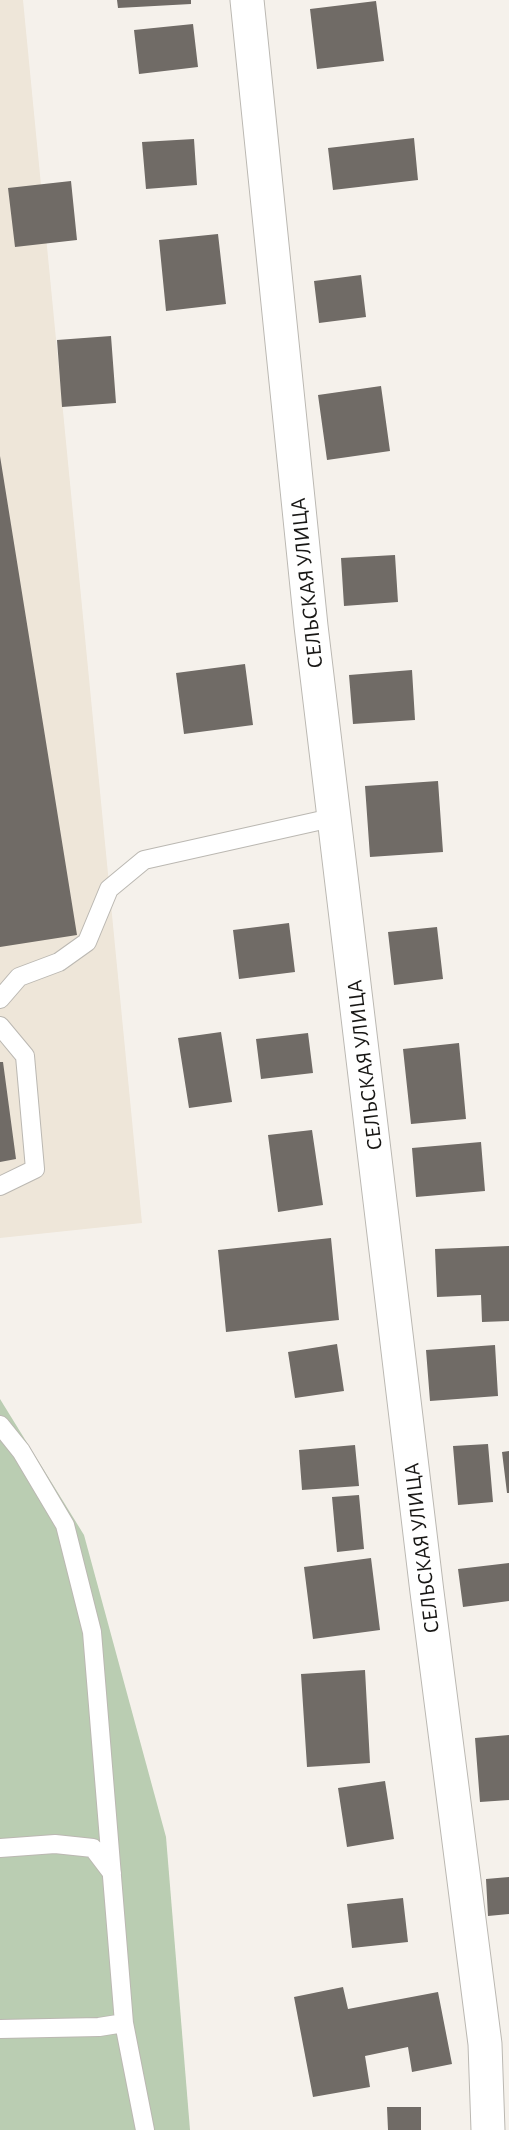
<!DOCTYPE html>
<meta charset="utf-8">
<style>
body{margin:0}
canvas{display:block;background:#f5f1eb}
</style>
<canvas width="509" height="2130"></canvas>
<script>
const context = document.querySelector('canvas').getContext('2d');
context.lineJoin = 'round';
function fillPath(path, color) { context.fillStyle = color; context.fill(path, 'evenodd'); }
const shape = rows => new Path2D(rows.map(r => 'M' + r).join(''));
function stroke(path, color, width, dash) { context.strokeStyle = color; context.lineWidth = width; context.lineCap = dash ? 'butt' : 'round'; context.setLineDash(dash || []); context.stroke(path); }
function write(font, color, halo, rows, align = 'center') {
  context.font = font + ' "Alegreya Sans",sans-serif'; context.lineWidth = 4.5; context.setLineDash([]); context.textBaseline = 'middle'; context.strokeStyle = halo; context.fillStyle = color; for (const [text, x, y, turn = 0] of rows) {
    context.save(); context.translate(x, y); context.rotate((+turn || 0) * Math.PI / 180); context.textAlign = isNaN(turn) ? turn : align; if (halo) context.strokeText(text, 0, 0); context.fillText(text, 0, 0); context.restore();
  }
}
const built = shape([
 [0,0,23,0,142,1223,0,1238]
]);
const green = shape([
 [0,1399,84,1535,166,1837,190,2130,0,2130]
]);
const building = shape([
 [117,0,191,0,191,4,118,8],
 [376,1,384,61,317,69,310,9],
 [193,24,198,67,139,74,134,30],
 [414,138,418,180,333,190,328,148],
 [194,139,197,185,146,189,142,142],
 [71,181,77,240,15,247,8,188],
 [218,234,226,304,166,311,159,240],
 [361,275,366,317,319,323,314,281],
 [111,336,116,403,62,407,57,340],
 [381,386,390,451,327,460,318,395],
 [0,456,77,935,0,947],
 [395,555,398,602,344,606,341,558],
 [245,664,253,725,184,734,176,673],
 [412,670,415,720,353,724,349,675],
 [438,781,443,852,370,857,365,786],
 [289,923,295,972,239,979,233,930],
 [437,927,443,979,394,985,388,932],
 [221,1032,232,1102,189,1108,178,1038],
 [308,1033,313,1073,261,1079,256,1039],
 [459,1043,466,1119,411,1124,403,1049],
 [0,1062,3,1062,16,1159,0,1162],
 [312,1130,323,1205,278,1212,268,1135],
 [481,1142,485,1191,416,1197,412,1148],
 [331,1238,339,1320,226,1332,218,1250],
 [509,1246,509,1321,482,1322,481,1295,437,1297,435,1249],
 [337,1344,344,1391,295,1398,288,1352],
 [495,1345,498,1396,430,1401,426,1350],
 [488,1444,493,1502,458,1505,453,1446],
 [355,1445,359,1486,302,1490,299,1450],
 [509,1451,509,1493,507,1493,502,1452],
 [359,1495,364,1549,337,1552,332,1497],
 [371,1558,380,1630,313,1639,304,1567],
 [509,1563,509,1601,463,1607,458,1569],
 [365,1670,370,1763,307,1767,301,1674],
 [509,1735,509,1800,480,1802,475,1738],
 [385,1781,394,1839,347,1847,338,1788],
 [509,1877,509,1914,488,1916,486,1879],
 [403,1898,408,1942,352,1948,347,1904],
 [343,1987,348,2009,438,1992,452,2064,412,2072,408,2047,365,2056,370,2087,313,2097,294,1997],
 [387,2107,421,2107,421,2130,388,2130]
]);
const service = shape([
 [0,999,19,977,59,962,87,942,109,889,144,860,336,817],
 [0,1026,25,1056,35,1169,0,1186],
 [0,1425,21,1451,65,1525,92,1632,124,2023,99,2027,0,2029],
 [0,1848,55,1844,93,1848,112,1873],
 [124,2023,145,2130]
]);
const minor = shape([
 [247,0,311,626,427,1592,485,2044,488,2130]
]);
const streetNames = [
 ["СЕЛЬСКАЯ УЛИЦА",307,583,-96],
 ["СЕЛЬСКАЯ УЛИЦА",365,1065,-97],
 ["СЕЛЬСКАЯ УЛИЦА",422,1548,-97]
];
fillPath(built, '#eee6d9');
fillPath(green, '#bacdb2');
fillPath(building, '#706b66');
stroke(service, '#bbb8b2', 20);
stroke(minor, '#bbb8b2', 35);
stroke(service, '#fff', 18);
stroke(minor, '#fff', 33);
write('22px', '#181715', '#fff', streetNames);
</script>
